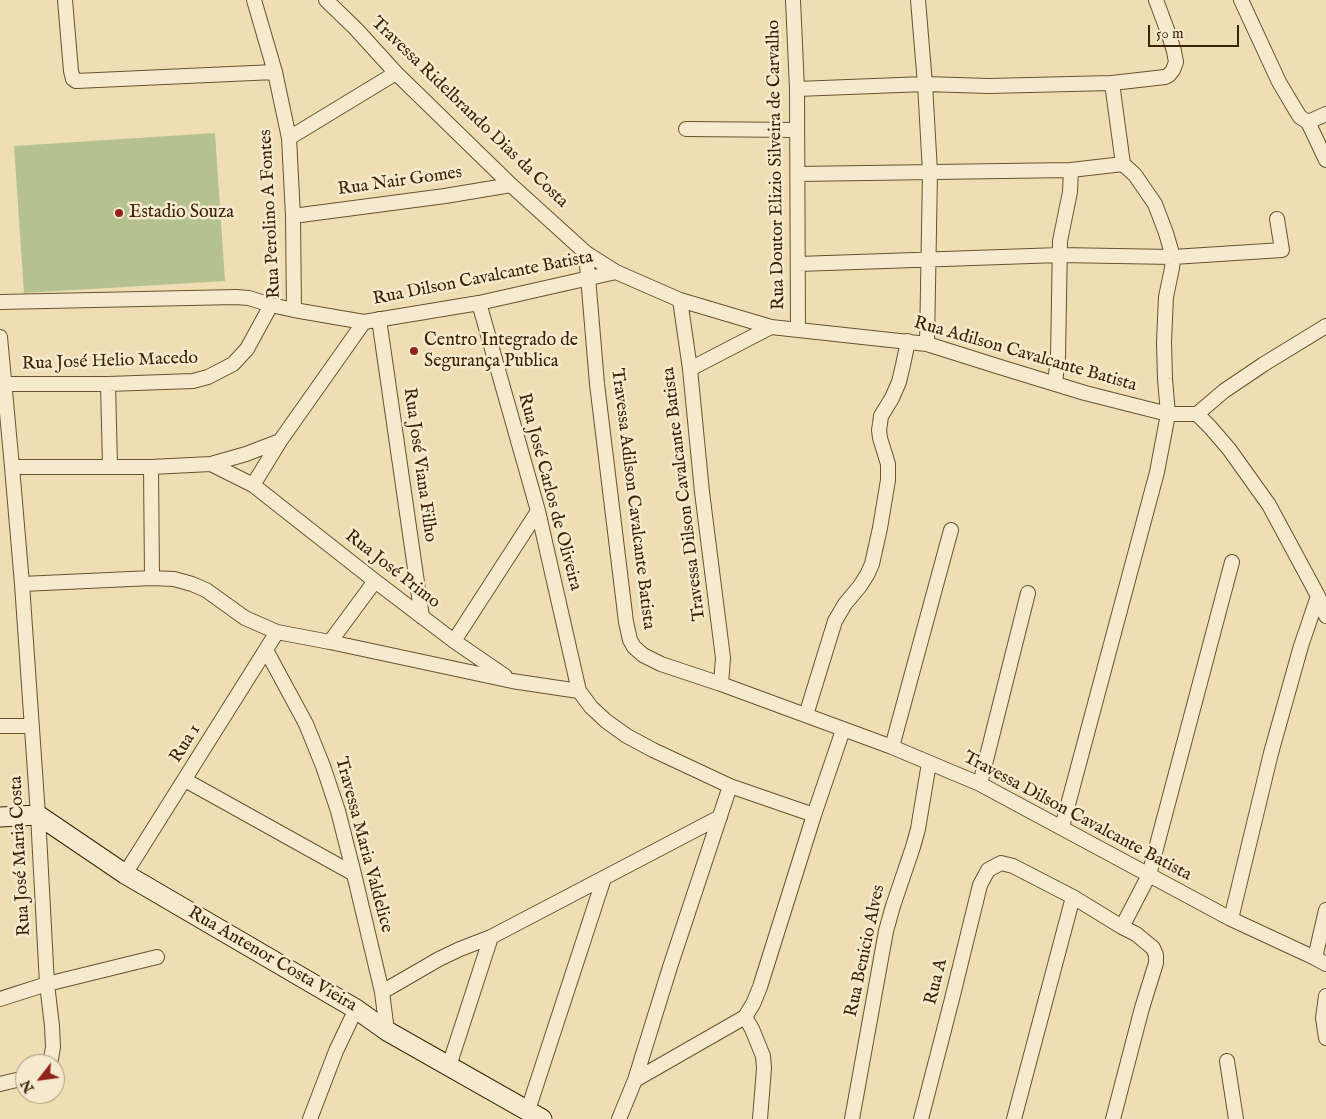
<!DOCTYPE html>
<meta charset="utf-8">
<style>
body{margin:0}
#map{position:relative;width:1326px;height:1119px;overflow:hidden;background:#efdeb3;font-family:"IM FELL English",serif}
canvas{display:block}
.north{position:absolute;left:15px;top:1054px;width:50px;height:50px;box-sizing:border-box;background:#f5eace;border:1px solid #ab9b7d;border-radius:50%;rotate:240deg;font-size:14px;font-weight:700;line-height:20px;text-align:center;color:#3b2403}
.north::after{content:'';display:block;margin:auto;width:18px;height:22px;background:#8f2418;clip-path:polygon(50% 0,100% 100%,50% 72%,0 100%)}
.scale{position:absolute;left:1148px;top:25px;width:91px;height:22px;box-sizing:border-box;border:2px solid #3b2403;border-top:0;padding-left:6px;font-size:15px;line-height:18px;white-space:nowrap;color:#3b2403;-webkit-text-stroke:4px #f5eace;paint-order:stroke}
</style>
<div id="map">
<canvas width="1326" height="1119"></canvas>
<div class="north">N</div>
<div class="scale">50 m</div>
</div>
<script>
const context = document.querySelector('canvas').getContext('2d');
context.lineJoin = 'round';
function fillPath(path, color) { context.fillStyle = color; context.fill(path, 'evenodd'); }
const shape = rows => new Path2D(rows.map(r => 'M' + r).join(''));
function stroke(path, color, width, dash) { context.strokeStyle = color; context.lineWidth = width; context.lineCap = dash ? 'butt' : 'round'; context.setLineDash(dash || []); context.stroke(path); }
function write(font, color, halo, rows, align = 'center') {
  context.font = font + ' "IM FELL English",serif'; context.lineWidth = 5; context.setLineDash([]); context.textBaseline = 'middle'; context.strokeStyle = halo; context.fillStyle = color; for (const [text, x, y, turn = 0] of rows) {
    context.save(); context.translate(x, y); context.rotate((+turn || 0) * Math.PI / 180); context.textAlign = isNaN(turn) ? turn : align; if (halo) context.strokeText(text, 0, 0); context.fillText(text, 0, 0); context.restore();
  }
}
const green = shape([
 [215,133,225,281,24,293,14,146]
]);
const street = shape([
 [65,0,71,71,73,79,76,81,275,72],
 [254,0,275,72,289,138,293,216,294,310],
 [326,0,356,29,396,73,511,185,586,253,616,272,680,300,771,327,927,344,1000,367,1085,393,1168,414,1197,414,1210,427,1229,449,1269,505,1318,596,1326,616],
 [793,0,797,89,798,329],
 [918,0,925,84,930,172,927,344],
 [1241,0,1279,82,1295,109,1300,117,1308,122],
 [797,89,925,84,989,86,1112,83,1165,77,1169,75,1173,70,1176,62,1174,51,1169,35,1156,0],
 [1308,122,1326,160],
 [1308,122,1326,114],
 [686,129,797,130],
 [289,138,396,73],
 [798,174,1071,170,1123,164],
 [293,216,445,196,511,185],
 [586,253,597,384,626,622,630,640,634,647,643,655,661,664,721,684,892,747,980,784,1231,919,1315,958,1326,964],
 [798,264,1060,255,1173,257,1282,250,1277,219],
 [680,300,690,369,702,492,723,658,721,684],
 [0,302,236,297,249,298,271,305,294,310,364,322,479,303,616,272],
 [479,303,538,511,579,691,591,707,606,721,627,736,653,750,730,786,814,815],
 [379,319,422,617],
 [0,337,12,467,22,584,38,815,47,984,52,1026,53,1047,51,1059,48,1064],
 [690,369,771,327],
 [1055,383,1058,357,1060,241,1070,192,1071,170],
 [0,384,108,384,193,381,208,377,233,364,247,349,271,305],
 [108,384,110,466],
 [1197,414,1224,391,1264,364,1326,326],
 [211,464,253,485,375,581,454,641,505,676],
 [12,467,151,467,211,464,246,454,280,441],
 [151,467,152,578],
 [253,485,280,441,364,322],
 [22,584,152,578,174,579,192,584,206,590,245,618,277,632,330,642,512,681,579,691],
 [454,641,538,511],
 [330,642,375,581],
 [266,650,306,724,323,766,338,811,354,874,382,992,387,1031],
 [806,715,835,621,845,604,860,586,867,575,872,564,880,528,888,480,888,464,880,438,879,430,880,424,881,416,892,398,899,382,903,365,908,341],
 [0,726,31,726],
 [892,747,951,530],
 [185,780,354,874],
 [980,784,1028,593],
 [1062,827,1157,472,1168,414,1165,379,1164,342,1166,297,1172,268,1173,257,1166,233,1155,204,1135,175,1123,164,1112,83],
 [125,874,277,632],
 [1231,919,1271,753,1301,646,1318,596],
 [1315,958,1326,910],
 [382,992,439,959,460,949,491,937],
 [1326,996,1323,1018,1326,1038],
 [0,999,47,984,157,957],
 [745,1017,752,1029,763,1056,764,1068,760,1119],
 [1227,1061,1236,1119],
 [449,1066,491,937,720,817],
 [635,1080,670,967,730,786],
 [0,1084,25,1078],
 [528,1110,604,878],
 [310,1119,336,1051,356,1009],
 [619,1119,635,1080,745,1017,753,1004,760,987,814,815,843,730],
 [852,1119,886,931,893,906,913,847,918,829,929,763],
 [921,1119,952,999,980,885,988,870,1001,863,1013,866,1073,897,1122,927],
 [1014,1119,1073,897],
 [1113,1119,1142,1008,1156,963,1156,955,1153,948,1136,934,1122,927,1149,875,1232,562]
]);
const secondary = shape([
 [0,817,38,815,125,874,356,1009,387,1031,542,1119]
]);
const markers = [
 [119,213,5,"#8f2418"],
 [414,351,5,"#8f2418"]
];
const streetNames = [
 ["Travessa Ridelbrando Dias da Costa",469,113,44],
 ["Rua Doutor Elizio Silveira de Carvalho",777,165,-91],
 ["Rua Nair Gomes",400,182,-8],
 ["Rua Perolino A Fontes",271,214,-93],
 ["Rua Dilson Cavalcante Batista",483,279,-11],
 ["Rua Adilson Cavalcante Batista",1025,355,16],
 ["Rua José Helio Macedo",110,362,-2],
 ["Rua José Viana Filho",419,465,82],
 ["Rua José Carlos de Oliveira",549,492,75],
 ["Travessa Dilson Cavalcante Batista",685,494,-97],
 ["Travessa Adilson Cavalcante Batista",632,499,83],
 ["Rua José Primo",392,570,38],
 ["Rua 1",186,744,-58],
 ["Travessa Dilson Cavalcante Batista",1077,817,28],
 ["Travessa Maria Valdelice",363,845,75],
 ["Rua José Maria Costa",21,856,-93],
 ["Rua Benicio Alves",866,951,-78],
 ["Rua Antenor Costa Vieira",272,960,30],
 ["Rua A",937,982,-76]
];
const poiNames = [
 ["Estadio Souza",129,213],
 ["Centro Integrado de",424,341],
 ["Segurança Publica",424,362]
];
fillPath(green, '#b5c290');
stroke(street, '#68522f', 16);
stroke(secondary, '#3b2403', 21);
stroke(street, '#f5eace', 14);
stroke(secondary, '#f5eace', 19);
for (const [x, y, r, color] of markers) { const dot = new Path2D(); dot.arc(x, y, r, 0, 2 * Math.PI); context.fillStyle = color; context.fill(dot); stroke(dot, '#f5eace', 2); }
write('18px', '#3b2403', '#f5eace', streetNames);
write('18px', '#3b2403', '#f5eace', poiNames, 'left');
</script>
